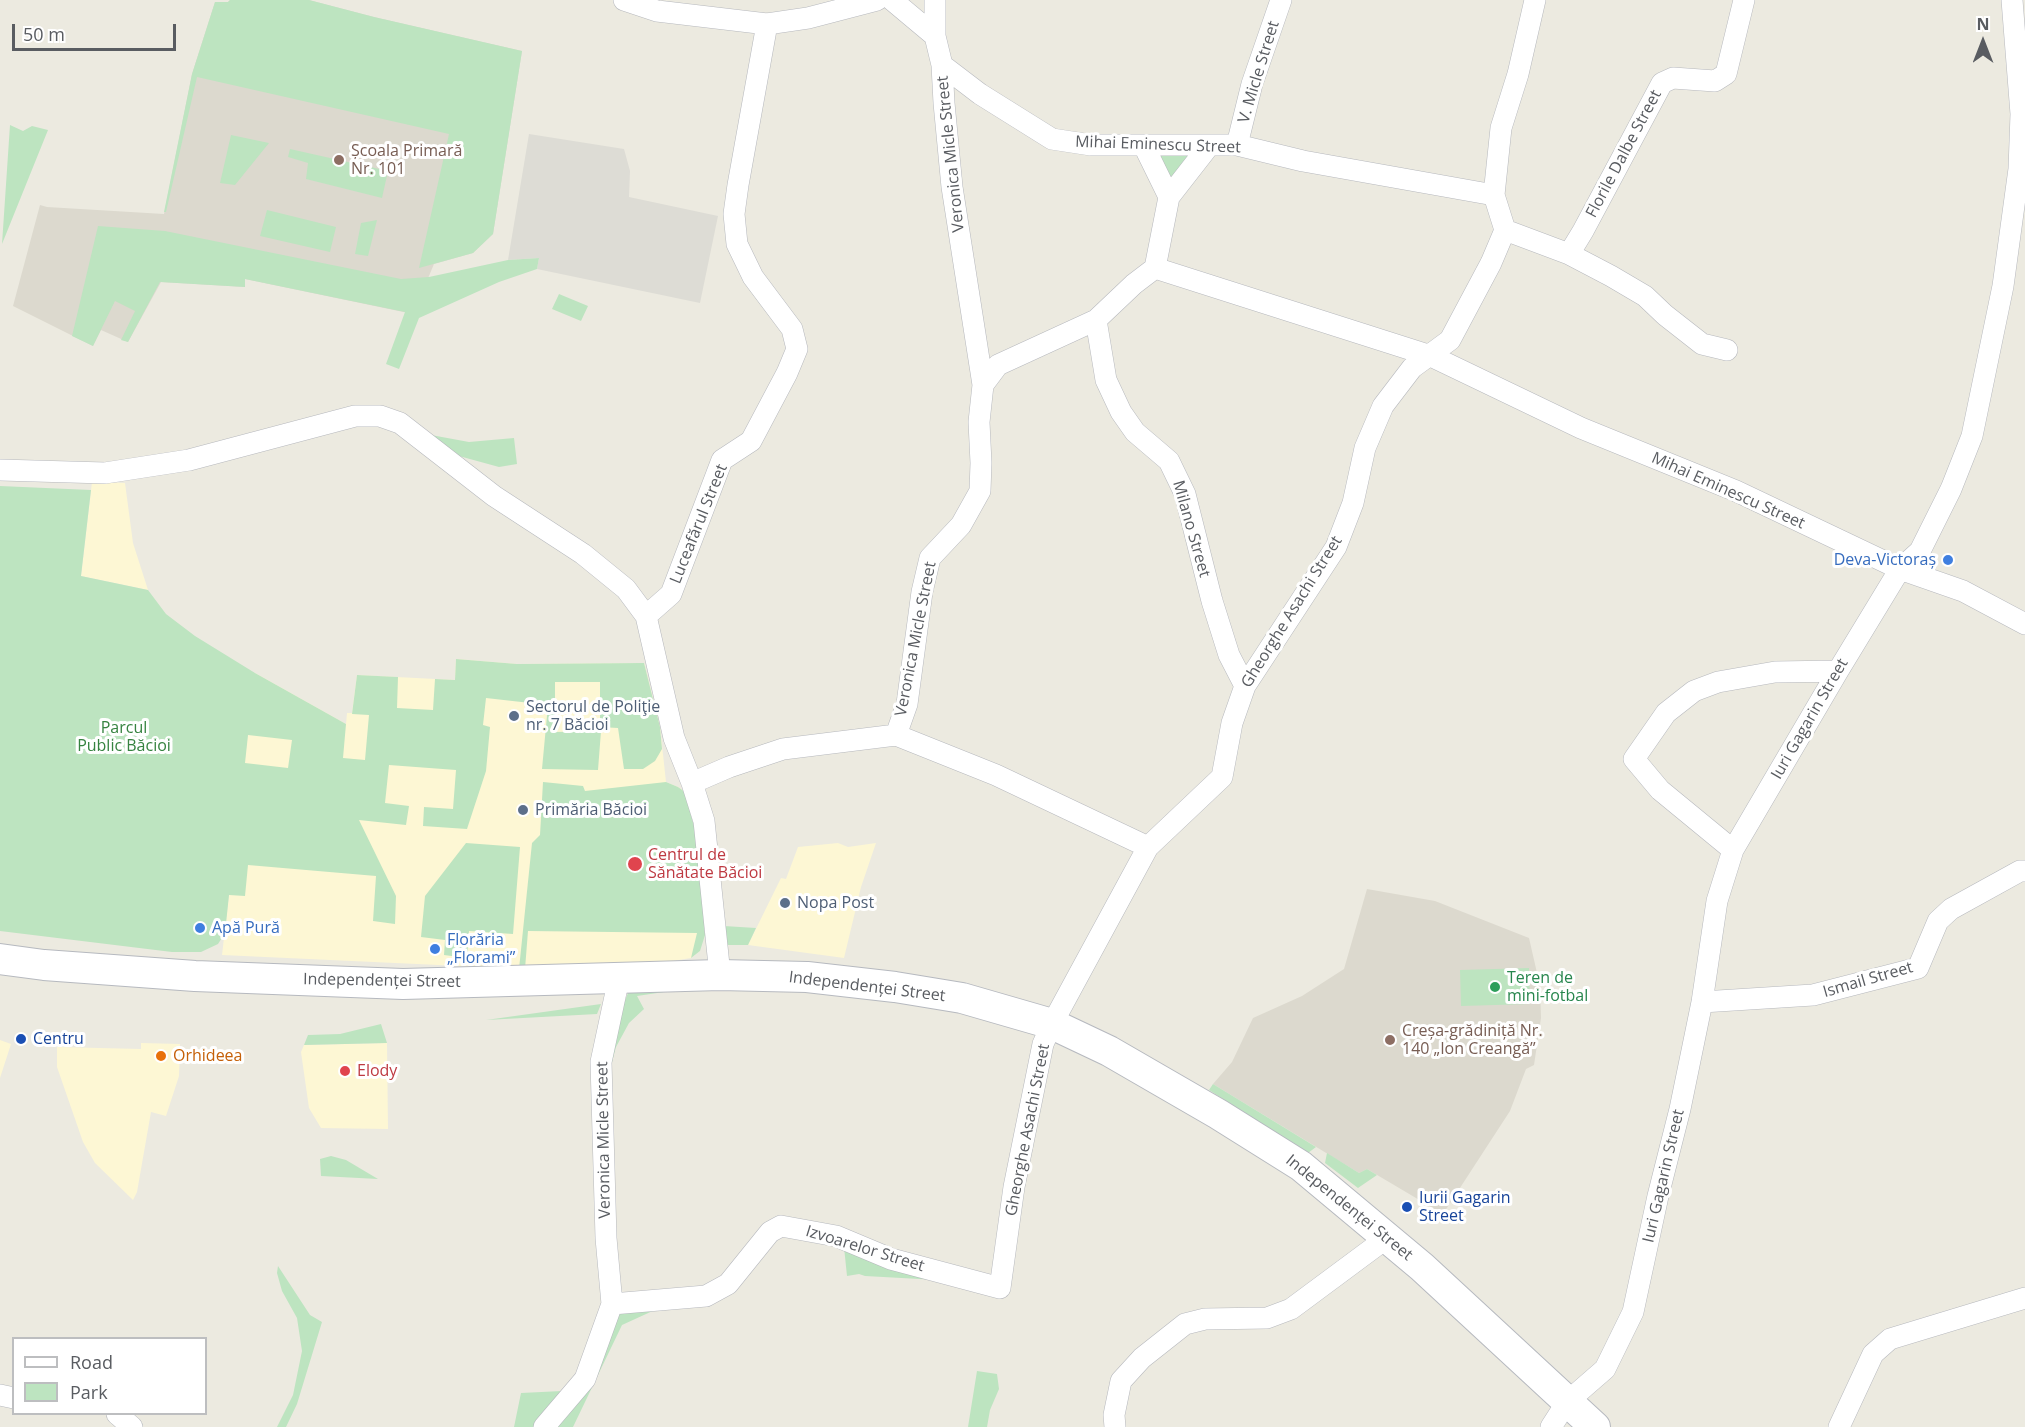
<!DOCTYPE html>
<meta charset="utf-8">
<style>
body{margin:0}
#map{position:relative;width:2025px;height:1427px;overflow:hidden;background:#eceae0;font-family:"Open Sans",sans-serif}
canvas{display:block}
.legend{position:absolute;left:12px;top:1337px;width:195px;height:78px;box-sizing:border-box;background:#fff;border:2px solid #bdbec0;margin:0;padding:8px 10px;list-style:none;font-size:18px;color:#595c61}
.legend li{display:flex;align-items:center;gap:12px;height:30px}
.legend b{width:30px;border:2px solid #bdbec0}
.north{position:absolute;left:1953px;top:12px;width:60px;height:60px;-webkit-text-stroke:4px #fff;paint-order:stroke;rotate:0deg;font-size:16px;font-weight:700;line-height:24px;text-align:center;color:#595c61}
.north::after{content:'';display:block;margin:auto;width:21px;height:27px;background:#595c61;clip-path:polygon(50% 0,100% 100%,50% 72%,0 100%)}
.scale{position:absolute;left:12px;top:24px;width:164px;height:27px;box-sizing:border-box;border:3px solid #595c61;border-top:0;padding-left:8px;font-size:18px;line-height:21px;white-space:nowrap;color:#595c61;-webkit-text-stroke:4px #fff;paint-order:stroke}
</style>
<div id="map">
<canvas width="2025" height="1427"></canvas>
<ul class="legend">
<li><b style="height:8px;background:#fff"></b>Road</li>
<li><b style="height:16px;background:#bde4c0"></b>Park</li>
</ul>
<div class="north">N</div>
<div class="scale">50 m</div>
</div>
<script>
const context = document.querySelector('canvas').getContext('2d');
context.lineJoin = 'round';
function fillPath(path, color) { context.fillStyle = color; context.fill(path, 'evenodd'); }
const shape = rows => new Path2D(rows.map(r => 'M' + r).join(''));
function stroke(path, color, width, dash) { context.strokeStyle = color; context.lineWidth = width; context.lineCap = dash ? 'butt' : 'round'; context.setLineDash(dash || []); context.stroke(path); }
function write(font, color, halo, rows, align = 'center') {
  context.font = font + ' "Open Sans",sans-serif'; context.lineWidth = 6; context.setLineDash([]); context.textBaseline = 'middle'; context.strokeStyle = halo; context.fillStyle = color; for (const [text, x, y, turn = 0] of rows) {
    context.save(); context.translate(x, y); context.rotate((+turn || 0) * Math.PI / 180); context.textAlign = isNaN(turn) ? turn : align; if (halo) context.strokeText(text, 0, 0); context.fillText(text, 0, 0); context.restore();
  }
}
const commercial = shape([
 [92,482,125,483,133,543,148,590,81,576],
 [456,659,517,664,644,663,660,727,666,782,678,787,685,792,700,951,691,958,642,966,525,969,222,955,255,673,346,724,347,713,352,713,357,675,455,680],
 [838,843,848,847,876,843,861,887,844,958,748,945,781,878,786,879,798,847],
 [0,1040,11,1044,0,1078],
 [141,1043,180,1044,179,1076,166,1116,151,1112,137,1192,133,1200,95,1163,83,1142,57,1067,57,1047,141,1049],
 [387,1043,388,1129,321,1128,309,1108,301,1052,304,1045]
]);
const industrial = shape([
 [529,134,624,149,630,171,629,197,718,216,700,303,537,269,539,258,508,260]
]);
const education = shape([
 [230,0,309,0,374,17,522,51,493,234,473,253,434,264,413,314,245,279,245,287,161,282,128,342,101,330,93,346,13,306,40,205,47,207,164,214,192,74,215,2,228,2],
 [1367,889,1435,901,1529,938,1540,986,1541,1018,1534,1065,1526,1069,1510,1111,1443,1214,1367,1169,1359,1173,1213,1084,1232,1062,1253,1018,1302,996,1344,969]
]);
const green = shape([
 [230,0,309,0,374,17,522,51,493,234,473,253,419,268,449,134,197,77,166,212,164,212,192,74,215,2,228,2],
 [10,125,23,131,32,126,48,130,2,244],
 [231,135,269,143,235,185,220,183],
 [290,149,388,171,382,198,306,179,308,163,288,157],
 [1156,152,1193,153,1170,184],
 [267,210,336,227,330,252,260,236],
 [377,220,368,256,355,254,361,223],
 [98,226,165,231,401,279,429,277,508,260,539,258,537,269,499,282,419,318,399,369,386,364,405,312,245,279,245,287,160,282,128,342,121,340,135,311,115,301,93,346,72,336],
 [559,294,588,306,581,321,552,309],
 [431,435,469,442,514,438,517,464,499,467,448,453],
 [0,486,91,490,81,576,148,590,166,614,195,636,255,673,346,724,343,758,365,760,369,715,352,714,357,675,398,677,397,708,433,710,435,679,455,680,456,659,517,664,644,663,660,727,662,749,655,761,643,769,624,769,618,728,600,727,600,682,555,682,555,732,601,731,598,770,542,769,548,705,486,698,483,725,490,727,486,771,467,829,423,826,424,807,453,809,456,770,389,765,385,803,409,806,406,825,359,820,396,896,395,924,373,921,376,876,248,865,245,896,229,895,225,933,218,944,201,952,172,952,0,931],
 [248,735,292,740,288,768,245,763],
 [543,782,583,786,585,791,666,782,678,787,685,792,699,845,705,935,700,951,691,958,697,933,528,931,525,969,519,969,532,843,540,835],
 [466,843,520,847,513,934,469,931,467,958,444,955,445,940,421,937,425,896],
 [724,926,756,928,748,945,723,945],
 [1529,968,1530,1004,1461,1006,1460,970],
 [704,986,637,996,644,1009,629,1023,616,1047,608,1077,621,1010,628,993],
 [601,1004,597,1014,486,1020],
 [381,1024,387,1043,304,1045,308,1035,340,1034],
 [1213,1084,1316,1147,1308,1153,1209,1090],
 [1327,1153,1359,1173,1367,1169,1377,1175,1358,1188,1325,1163],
 [331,1156,346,1160,378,1179,321,1176,320,1159],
 [844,1247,956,1281,865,1276,859,1274,847,1276],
 [278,1266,310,1315,322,1322,297,1404,286,1427,277,1427,293,1395,302,1351,297,1318,282,1291,277,1273],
 [653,1307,657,1309,622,1325,573,1427,551,1427,619,1314],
 [977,1371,997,1374,999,1389,990,1410,987,1427,968,1427],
 [562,1391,535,1427,514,1427,521,1393]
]);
const minor = shape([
 [624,0,657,11,767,24,808,18,877,0],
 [892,0,935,36],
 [935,0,935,36,942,65,980,94,1052,139,1091,145,1237,145,1303,161,1494,195],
 [942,65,944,103,952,187,983,385],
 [1237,145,1252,84,1281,0],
 [1144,146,1169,197],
 [1505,230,1569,254,1611,276,1645,296,1665,315,1702,344,1727,350],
 [1569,254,1583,231,1662,83,1673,78,1715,81,1726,74,1744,0],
 [1155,268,1431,356,1581,428,1736,491,1900,569,1963,591,2025,624],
 [1096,320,1106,380,1121,412,1135,432,1169,461,1185,494,1212,601,1229,655,1245,686],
 [0,470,105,473,189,460,355,416,380,416,400,423,494,496,583,554,626,589,646,616,674,738,692,783,704,821,720,975],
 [646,616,671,594,722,460,751,441,787,373,797,349,792,329,753,277,737,244,734,214,738,185,767,24],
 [896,735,996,775,1148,847],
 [692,783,729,767,783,749,896,735,907,704,922,592,930,558,961,525,980,491,981,463,979,422,983,385,998,365,1096,320,1134,284,1155,268,1169,197,1208,147],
 [1733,850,1660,790,1634,759,1666,713,1694,691,1718,682,1775,672,1838,671],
 [1702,1002,1813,995,1918,968,1938,921,1951,909,2020,871,2025,871],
 [612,1304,606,1238,601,1062,619,978],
 [0,1395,14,1398],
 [117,1414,132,1427],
 [544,1427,585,1379,612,1304,706,1296,728,1284,770,1232,781,1226,836,1236,891,1259,1000,1288,1014,1187,1043,1044,1052,1024,1148,847,1222,777,1232,723,1245,686,1336,547,1353,503,1365,448,1383,406,1412,368,1450,340,1491,263,1505,230,1494,195,1501,128,1518,74,1535,0],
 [1115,1427,1114,1415,1121,1381,1142,1358,1185,1324,1205,1319,1267,1318,1291,1309,1388,1237],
 [1551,1427,1567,1402,1605,1369,1633,1312,1658,1196,1680,1109,1702,1002,1717,901,1733,850,1838,671,1900,569,1920,551,1951,489,1972,436,2003,286,2019,169,2021,114,2012,0],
 [1839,1427,1873,1354,1890,1339,2025,1298]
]);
const secondary = shape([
 [0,959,44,965,195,976,403,984,720,975,807,977,895,987,962,998,1052,1024,1109,1051,1218,1114,1301,1166,1422,1267,1595,1427]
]);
const markers = [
 [339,160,6,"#8d6e63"],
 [1948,560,6,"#3f7fe0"],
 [514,716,6,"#5c6f8a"],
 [523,810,6,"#5c6f8a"],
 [635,864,8,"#e0444e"],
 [785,903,6,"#5c6f8a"],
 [200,928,6,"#3f7fe0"],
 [435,949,6,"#3f7fe0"],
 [1495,987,6,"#2e9e5b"],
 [21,1039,6,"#1a4fb4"],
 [1390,1040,6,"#8d6e63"],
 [161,1056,6,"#e8710a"],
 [345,1071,6,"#e0444e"],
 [1407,1207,6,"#1a4fb4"]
];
const streetNames = [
 ["V. Micle Street",1259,72,-73],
 ["Mihai Eminescu Street",1158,145,2],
 ["Veronica Micle Street",951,154,-96],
 ["Florile Dalbe Street",1624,154,-62],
 ["Mihai Eminescu Street",1728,491,24],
 ["Luceafărul Street",699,524,-68],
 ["Milano Street",1191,529,74],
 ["Gheorghe Asachi Street",1292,612,-58],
 ["Veronica Micle Street",916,639,-79],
 ["Iuri Gagarin Street",1810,719,-60],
 ["Ismail Street",1868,980,-16],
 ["Independenței Street",382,981,1],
 ["Independenței Street",867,987,7],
 ["Gheorghe Asachi Street",1028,1130,-79],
 ["Veronica Micle Street",604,1140,-91],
 ["Iuri Gagarin Street",1664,1176,-77],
 ["Independenței Street",1349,1208,39],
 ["Izvoarelor Street",865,1249,17]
];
const educationNames = [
 ["Școala Primară",351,151],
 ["Nr. 101",351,169],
 ["Creșa-grădiniță Nr.",1402,1031],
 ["140 „Ion Creangă”",1402,1049]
];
const shopNames = [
 ["Deva-Victoraș",1936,560,"right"],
 ["Apă Pură",212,928],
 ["Florăria",447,940],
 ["„Florami”",447,958]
];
const serviceNames = [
 ["Sectorul de Poliţie",526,707],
 ["nr. 7 Băcioi",526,725],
 ["Primăria Băcioi",535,810],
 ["Nopa Post",797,903]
];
const parkNames = [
 ["Parcul",124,728],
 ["Public Băcioi",124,746]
];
const healthNames = [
 ["Centrul de",648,855],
 ["Sănătate Băcioi",648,873],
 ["Elody",357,1071]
];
const leisureNames = [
 ["Teren de",1507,978],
 ["mini-fotbal",1507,996]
];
const transitNames = [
 ["Centru",33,1039],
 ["Iurii Gagarin",1419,1198],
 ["Street",1419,1216]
];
const foodNames = [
 ["Orhideea",173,1056]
];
fillPath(commercial, '#fdf7d4');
fillPath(industrial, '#dddcd5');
fillPath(education, '#dcd9ce');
fillPath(green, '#bde4c0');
stroke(minor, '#b6b8bd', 22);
stroke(secondary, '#b6b9bf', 32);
stroke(minor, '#fff', 21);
stroke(secondary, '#fff', 30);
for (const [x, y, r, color] of markers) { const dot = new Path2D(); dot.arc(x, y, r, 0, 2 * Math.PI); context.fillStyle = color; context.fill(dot); stroke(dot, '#fff', 2); }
write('16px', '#595c61', '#fff', streetNames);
write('16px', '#785e54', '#fff', educationNames, 'left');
write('16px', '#366cbe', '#fff', shopNames, 'left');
write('16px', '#4e5e75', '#fff', serviceNames, 'left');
write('16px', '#368340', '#fff', parkNames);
write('16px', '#be3a42', '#fff', healthNames, 'left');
write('16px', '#27864d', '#fff', leisureNames, 'left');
write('16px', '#164399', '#fff', transitNames, 'left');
write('16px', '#c56008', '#fff', foodNames, 'left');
</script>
